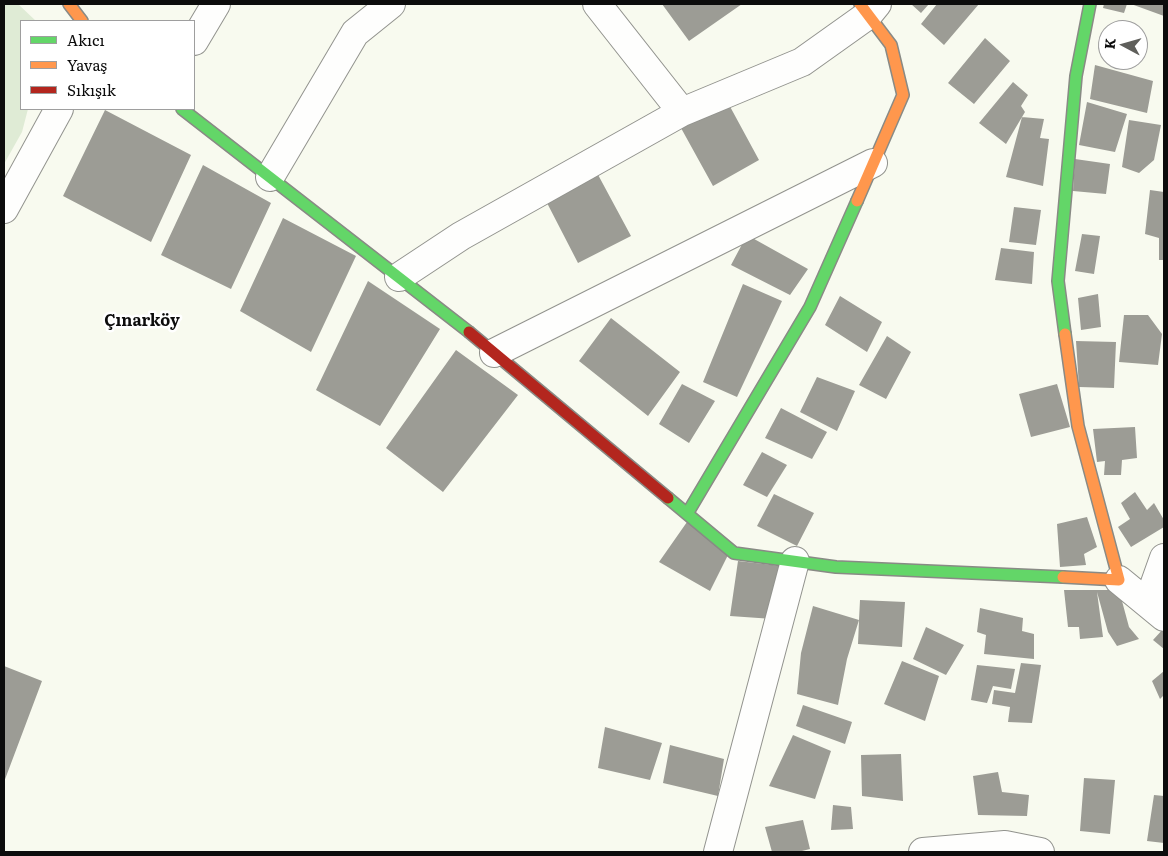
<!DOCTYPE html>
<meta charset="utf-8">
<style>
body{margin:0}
#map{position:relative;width:1168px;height:856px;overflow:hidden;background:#f8faef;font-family:Literata,serif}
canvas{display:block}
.frame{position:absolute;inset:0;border:5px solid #0c0c0c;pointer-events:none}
.legend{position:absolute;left:20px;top:20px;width:175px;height:90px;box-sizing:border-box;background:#fff;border:1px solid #9e9e9e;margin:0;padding:6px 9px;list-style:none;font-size:15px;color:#0c0c0c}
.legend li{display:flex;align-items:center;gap:10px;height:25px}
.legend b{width:25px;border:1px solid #9e9e9e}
.north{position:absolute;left:1098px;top:20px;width:50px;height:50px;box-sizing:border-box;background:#fff;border:1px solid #9e9e9e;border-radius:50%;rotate:276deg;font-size:14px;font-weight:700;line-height:20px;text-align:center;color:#0c0c0c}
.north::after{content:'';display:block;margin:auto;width:18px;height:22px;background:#5f5f5b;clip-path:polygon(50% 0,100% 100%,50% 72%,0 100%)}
</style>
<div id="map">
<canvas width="1168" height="856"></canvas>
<div class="frame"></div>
<ul class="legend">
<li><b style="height:6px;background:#63d668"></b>Akıcı</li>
<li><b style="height:6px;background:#ff974d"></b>Yavaş</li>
<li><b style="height:6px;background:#b3261e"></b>Sıkışık</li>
</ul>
<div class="north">K</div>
</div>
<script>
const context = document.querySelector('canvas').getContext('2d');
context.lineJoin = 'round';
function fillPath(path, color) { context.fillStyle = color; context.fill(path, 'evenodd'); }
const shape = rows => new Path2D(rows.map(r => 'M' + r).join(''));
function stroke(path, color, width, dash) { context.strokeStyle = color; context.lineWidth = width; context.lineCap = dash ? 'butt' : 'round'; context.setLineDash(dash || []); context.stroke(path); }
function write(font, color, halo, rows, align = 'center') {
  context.font = font + ' Literata,serif'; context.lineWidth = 5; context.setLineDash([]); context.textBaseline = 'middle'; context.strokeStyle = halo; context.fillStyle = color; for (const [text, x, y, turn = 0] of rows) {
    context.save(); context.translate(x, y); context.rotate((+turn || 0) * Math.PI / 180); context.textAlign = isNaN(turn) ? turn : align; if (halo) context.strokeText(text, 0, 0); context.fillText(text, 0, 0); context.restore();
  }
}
const cemetery = shape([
 [4,4,18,4,36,21,21,21,21,109,28,109,22,132,4,164]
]);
const building = shape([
 [662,4,742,4,689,41],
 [911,4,929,4,921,13],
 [937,4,979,4,944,45,921,24],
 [1104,4,1127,4,1124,13,1103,8],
 [1131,4,1164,4,1164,16],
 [985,38,1010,61,974,104,948,83],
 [1095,65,1153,81,1147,113,1090,99],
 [1013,82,1028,95,1021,106,1025,112,1006,144,979,123],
 [727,101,759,160,713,186,681,128],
 [1087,102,1127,114,1115,152,1079,145],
 [105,110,191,155,151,242,63,196],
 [1022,117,1044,119,1040,138,1049,139,1043,186,1006,177],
 [1129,120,1161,125,1154,160,1139,173,1122,167],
 [1075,159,1110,164,1106,194,1073,191],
 [203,165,271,203,231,289,161,255],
 [596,171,631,236,578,263,546,201],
 [1150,190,1164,192,1164,260,1159,260,1159,238,1145,234],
 [1014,207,1041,210,1036,245,1009,242],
 [283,218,356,256,311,352,240,311],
 [1082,234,1100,236,1094,274,1075,271],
 [747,235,808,269,790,295,731,265],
 [1001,248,1034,252,1032,284,995,280],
 [368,281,440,329,380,426,316,390],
 [743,284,782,301,737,397,703,382],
 [1098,294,1101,327,1081,330,1078,298],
 [840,296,882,322,867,352,825,325],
 [1124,315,1148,315,1162,334,1158,365,1119,362],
 [611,318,680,372,648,416,579,361],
 [887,336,911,352,886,399,859,385],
 [1076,341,1116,342,1114,388,1079,387],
 [456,350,518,395,443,492,386,448],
 [817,377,855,391,837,431,800,412],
 [682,384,715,401,689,443,659,424],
 [1057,384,1070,427,1031,437,1019,394],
 [781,408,827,432,812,459,765,438],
 [1135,427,1137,458,1122,460,1121,475,1104,475,1105,461,1097,462,1093,429],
 [762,452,787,465,767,497,743,485],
 [1135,492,1147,510,1154,503,1164,520,1164,527,1131,547,1118,527,1130,519,1121,503],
 [774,494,814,513,797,546,757,526],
 [1087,517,1097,547,1084,554,1086,565,1060,567,1057,524],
 [687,522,728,555,710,591,659,562],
 [738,561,781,566,773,619,730,616],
 [1064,590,1119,590,1129,627,1139,639,1117,646,1108,632,1097,592,1103,637,1080,639,1079,627,1068,627],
 [860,600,905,602,902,647,858,644,859,620,847,659,838,705,797,694,801,653,813,606,859,620],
 [980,608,1023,618,1022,631,1034,634,1034,659,984,654,986,635,977,632],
 [926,627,964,645,946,675,913,659],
 [1164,628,1164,649,1153,640],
 [902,661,939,676,925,721,884,704],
 [1021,663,1041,665,1032,723,1008,722,1010,707,992,704,994,690,1015,693],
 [977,665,1015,669,1011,689,993,686,987,703,971,700],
 [4,666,42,681,4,782],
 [1164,671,1164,695,1160,699,1152,681],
 [803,705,852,722,845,744,796,726],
 [605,727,662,743,650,780,598,768],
 [793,735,831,751,815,799,769,786],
 [670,745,724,759,718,796,663,783],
 [901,754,903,801,862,796,861,755],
 [998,772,1002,792,1029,795,1027,816,978,815,973,776],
 [1084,778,1115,780,1110,834,1080,831],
 [1154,795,1164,796,1164,843,1147,841],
 [833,805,851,807,853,829,831,830],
 [803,820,810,849,798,852,772,852,765,827]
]);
const street = shape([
 [597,4,682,112],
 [194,41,216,4],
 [270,177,355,33,391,4],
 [4,209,59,109],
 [399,277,461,236,682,112,802,62,868,15,877,4],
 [494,353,873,163],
 [1119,580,1164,617],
 [1148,603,1164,558],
 [718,852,795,561],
 [923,852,1005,845,1040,852]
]);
const fast = shape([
 [182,109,469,332],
 [1065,334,1058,281,1076,76,1090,4],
 [668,498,734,553,836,567,1063,577],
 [687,514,810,307,857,201]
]);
const slow = shape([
 [69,4,82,21],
 [857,201,903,95,891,45,860,4],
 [1063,577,1119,580,1078,426,1065,334]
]);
const jam = shape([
 [469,332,668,498]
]);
const quarterNames = [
 ["Çınarköy",142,321]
];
fillPath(cemetery, '#dfebd5');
fillPath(building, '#9c9c95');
stroke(street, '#92938e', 30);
stroke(fast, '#898a85', 14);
stroke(slow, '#898a85', 14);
stroke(jam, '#898a85', 14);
stroke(street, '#fefefd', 28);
stroke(fast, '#63d668', 11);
stroke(slow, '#ff974d', 11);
stroke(jam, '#b3261e', 11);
write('bold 16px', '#0c0c0c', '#fff', quarterNames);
</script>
